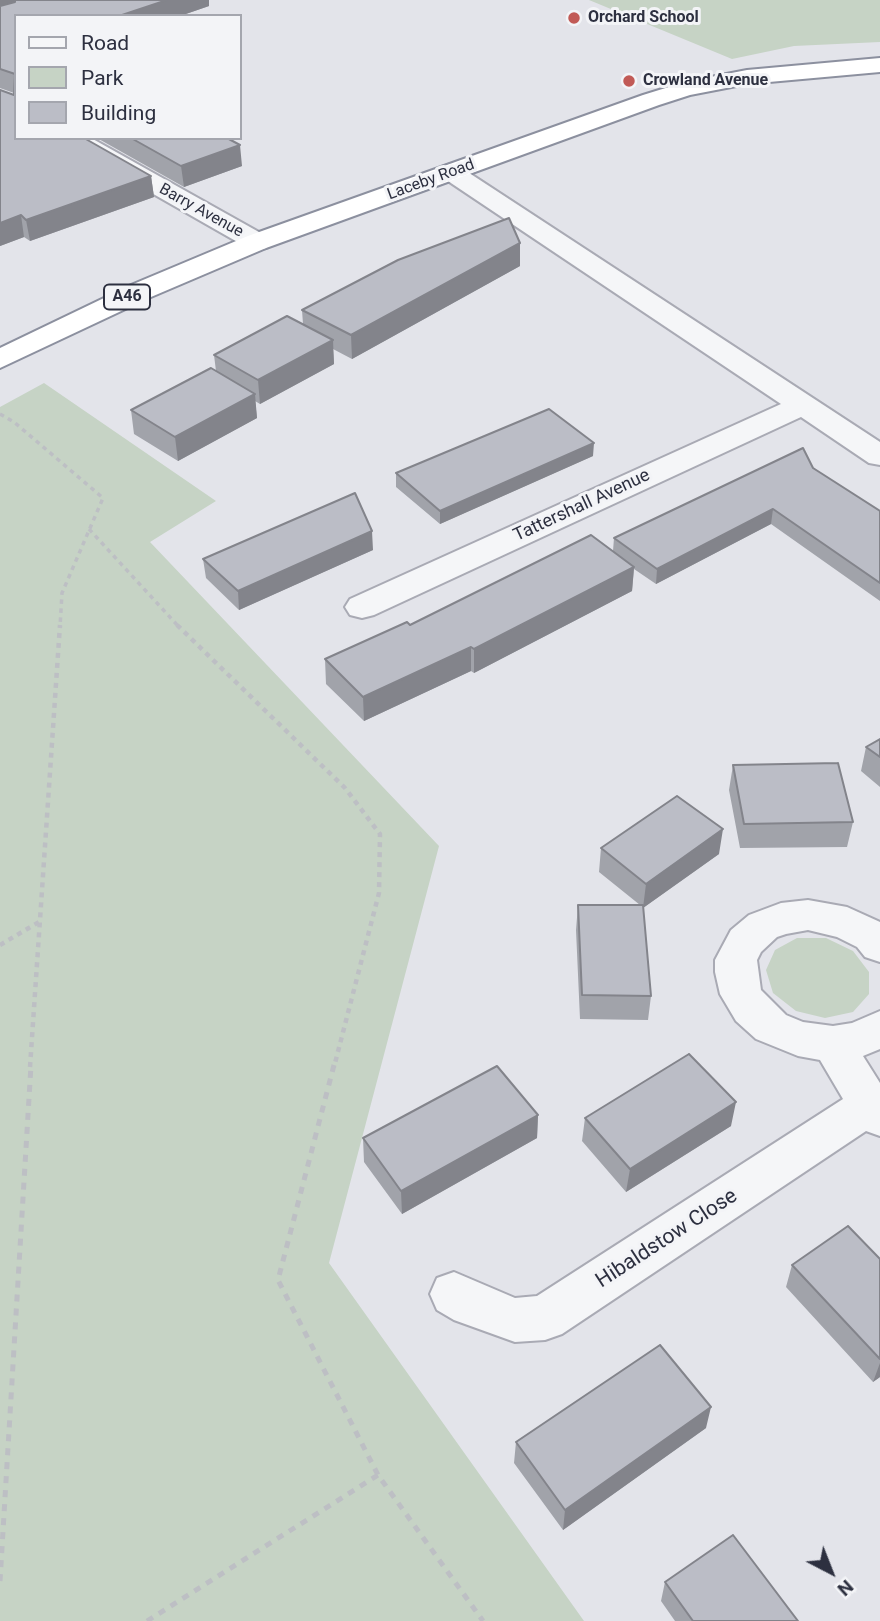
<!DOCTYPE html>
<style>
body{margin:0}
#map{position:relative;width:880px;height:1621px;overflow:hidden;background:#e3e4ea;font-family:Roboto,sans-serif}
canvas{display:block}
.legend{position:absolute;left:14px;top:14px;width:228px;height:126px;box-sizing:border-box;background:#f3f4f7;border:2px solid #a4a6ae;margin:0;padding:9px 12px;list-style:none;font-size:21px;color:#2d3040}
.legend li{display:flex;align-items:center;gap:14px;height:35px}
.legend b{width:35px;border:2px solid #a4a6ae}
.north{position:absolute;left:796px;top:1537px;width:70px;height:70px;-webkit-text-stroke:5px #f3f4f7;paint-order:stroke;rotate:138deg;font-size:19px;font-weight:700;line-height:28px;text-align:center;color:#2d3040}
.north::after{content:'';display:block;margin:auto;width:24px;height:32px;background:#2d3040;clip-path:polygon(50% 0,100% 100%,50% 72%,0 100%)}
</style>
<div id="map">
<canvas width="880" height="1621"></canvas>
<ul class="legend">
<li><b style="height:9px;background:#f5f6f8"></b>Road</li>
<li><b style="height:19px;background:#c6d3c5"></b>Park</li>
<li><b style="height:19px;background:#bbbdc6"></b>Building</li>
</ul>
<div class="north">N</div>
</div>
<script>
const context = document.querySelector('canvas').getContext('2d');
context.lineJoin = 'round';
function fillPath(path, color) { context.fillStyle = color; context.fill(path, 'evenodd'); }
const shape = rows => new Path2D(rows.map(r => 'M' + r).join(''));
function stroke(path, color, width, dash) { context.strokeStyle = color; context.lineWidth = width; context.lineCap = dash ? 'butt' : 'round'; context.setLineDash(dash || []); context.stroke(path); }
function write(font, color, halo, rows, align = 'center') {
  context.font = font + ' Roboto,sans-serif'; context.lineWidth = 6; context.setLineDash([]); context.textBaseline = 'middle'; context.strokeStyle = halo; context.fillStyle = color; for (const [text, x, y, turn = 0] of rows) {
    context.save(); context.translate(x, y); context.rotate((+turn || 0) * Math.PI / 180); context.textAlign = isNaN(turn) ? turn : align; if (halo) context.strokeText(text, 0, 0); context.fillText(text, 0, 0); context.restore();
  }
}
const green = shape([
 [589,0,880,0,880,42,794,46,732,59],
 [44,383,216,501,150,542,439,846,329,1263,584,1621,0,1621,0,407],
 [797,938,826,938,853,951,869,972,869,994,853,1012,825,1018,796,1011,773,993,766,970,775,950]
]);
const pathFar2 = shape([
 [0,414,14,422,103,498,62,593,60,627],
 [89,529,179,627]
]);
const pathFar1 = shape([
 [177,625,345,788,380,834,379,893,334,1067],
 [0,945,39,922],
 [30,1067,60,625]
]);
const path = shape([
 [334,1065,278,1280,378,1475,483,1621],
 [0,1581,31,1065],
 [147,1621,378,1475]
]);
const street = shape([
 [61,138,91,138,266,236,270,242,266,248,257,250,248,248,64,143,61,138],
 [451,164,460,167,880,442,880,465,869,463,801,417,374,615,362,618,350,615,345,607,350,599,781,404,442,177,438,172,442,167,451,164],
 [808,900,847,907,880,922,880,962,865,957,857,947,837,937,808,930,786,934,777,937,761,952,757,960,761,990,786,1015,803,1022,833,1026,852,1023,880,1011,880,1049,863,1056,880,1083,880,1136,866,1131,562,1334,545,1340,515,1342,454,1320,437,1310,430,1294,437,1278,454,1272,515,1298,537,1296,843,1099,820,1060,798,1056,756,1039,736,1021,720,994,715,972,715,960,731,930,749,915,781,903,808,900]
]);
const highway = shape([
 [880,58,880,72,747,84,690,95,659,105,266,248,151,297,0,368,0,348,131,285,248,236,643,95,685,82,747,70,880,58]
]);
const wall = shape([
 [0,0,209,6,180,16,16,16,16,138,151,176,154,197,30,241,24,237,0,246,0,90,14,95,14,93,0,88],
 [97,138,227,138,242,166,184,187],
 [520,243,520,266,352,359,333,349,334,364,260,404,255,401,257,418,178,461,134,434,131,410,216,371,214,355,303,324,302,310],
 [593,456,440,524,396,487,396,473],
 [813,468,880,511,880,601,771,524,656,584,634,569,632,591,474,673,471,671,364,721,326,684,325,659,410,625,613,551,614,538],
 [373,550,239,610,206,578,203,559],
 [880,739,880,787,861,771,866,747],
 [733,765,853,822,847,847,740,848,729,790],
 [601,848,719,854,643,908,651,996,648,1020,580,1019,576,930,578,905,640,905,599,872],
 [538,1115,537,1138,402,1214,364,1162,363,1138],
 [585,1118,731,1126,626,1192,582,1141],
 [880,1259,880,1377,873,1382,786,1287,792,1265],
 [706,1428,563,1530,514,1463,516,1442],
 [665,1582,798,1621,675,1621,661,1601]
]);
const shadedWall = shape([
 [0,0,26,0,0,9],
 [167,0,209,0,209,6,180,16,119,16],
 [240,145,242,166,184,187,181,166],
 [151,176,154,197,30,241,26,220],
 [21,215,24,237,0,246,0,223],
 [520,243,520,266,352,359,351,335],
 [333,340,334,364,260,404,258,380],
 [255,394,257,418,178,461,175,437],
 [594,443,593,456,440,524,440,511],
 [773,509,771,524,656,584,657,569],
 [372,531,373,550,239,610,238,591],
 [634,567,632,591,474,673,474,649],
 [471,647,471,671,364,721,363,697],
 [723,829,719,854,643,908,646,884],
 [736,1102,731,1126,626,1192,630,1169],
 [538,1115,537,1138,402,1214,401,1191],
 [880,1363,880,1377,873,1382],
 [711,1407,706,1428,563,1530,565,1510]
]);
const building = shape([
 [15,0,167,0,119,16,16,16,16,138,84,138,151,176,26,220,21,215,0,223,0,90,14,95,15,74,0,69,0,6,15,2,15,0],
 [131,138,227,138,240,145,181,166,131,138],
 [509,218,520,243,351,335,302,310,398,260,509,218],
 [287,316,333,340,258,380,214,355,287,316],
 [211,368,255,394,175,437,131,410,211,368],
 [549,409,594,443,440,511,396,473,549,409],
 [803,448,813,468,880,511,880,583,773,509,657,569,614,538,803,448],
 [355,493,372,531,238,591,203,559,355,493],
 [591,535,634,567,474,649,471,647,363,697,325,659,407,622,410,625,591,535],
 [880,739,880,757,866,747,880,739],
 [838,763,853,822,744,824,733,765,838,763],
 [677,796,723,829,646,884,601,848,677,796],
 [578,905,643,905,651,996,582,995,578,905],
 [689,1054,736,1102,630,1169,585,1118,689,1054],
 [497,1066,538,1115,401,1191,363,1138,497,1066],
 [848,1226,880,1259,880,1359,792,1265,848,1226],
 [660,1345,711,1407,565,1510,516,1442,660,1345],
 [733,1535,798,1621,693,1621,665,1582,733,1535]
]);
const markers = [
 [574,18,7,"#c15a56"],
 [629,81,7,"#c15a56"]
];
const farPoinames = [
 ["Orchard School",588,18],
 ["Crowland Avenue",643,81]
];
const farStreetnames = [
 ["Laceby Road",431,180,-20],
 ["Barry Avenue",201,211,29]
];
const shields = [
 [127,297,46]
];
const shieldNames = [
 ["A46",127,297]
];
const streetNames = [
 ["Tattershall Avenue",582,506,-25]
];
const nearStreetnames = [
 ["Hibaldstow Close",667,1239,-33]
];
fillPath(green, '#c6d3c5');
stroke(street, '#a9aab4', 4);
stroke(highway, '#8c909f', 4);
stroke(pathFar2, '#bdbfc4', 3.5, [4.5, 4.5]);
stroke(pathFar1, '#bdbfc4', 4.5, [5, 5]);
stroke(path, '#bdbfc4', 5, [7, 7]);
fillPath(street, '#f5f6f8');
fillPath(highway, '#fff');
fillPath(wall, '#a1a3aa');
fillPath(shadedWall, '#83848b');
fillPath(building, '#bbbdc6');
stroke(building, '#83848b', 2);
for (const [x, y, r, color] of markers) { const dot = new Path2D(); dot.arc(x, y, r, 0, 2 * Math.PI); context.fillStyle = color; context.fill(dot); stroke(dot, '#f3f4f7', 2.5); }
write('bold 16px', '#2d3040', '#f3f4f7', farPoinames, 'left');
write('16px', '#2d3040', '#f3f4f7', farStreetnames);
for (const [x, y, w] of shields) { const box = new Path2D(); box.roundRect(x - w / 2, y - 12.5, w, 25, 5); context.fillStyle = '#f3f4f7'; context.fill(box); stroke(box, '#2d3040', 2); }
write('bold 16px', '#2d3040', null, shieldNames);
write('18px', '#2d3040', '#f3f4f7', streetNames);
write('21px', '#2d3040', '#f3f4f7', nearStreetnames);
</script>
